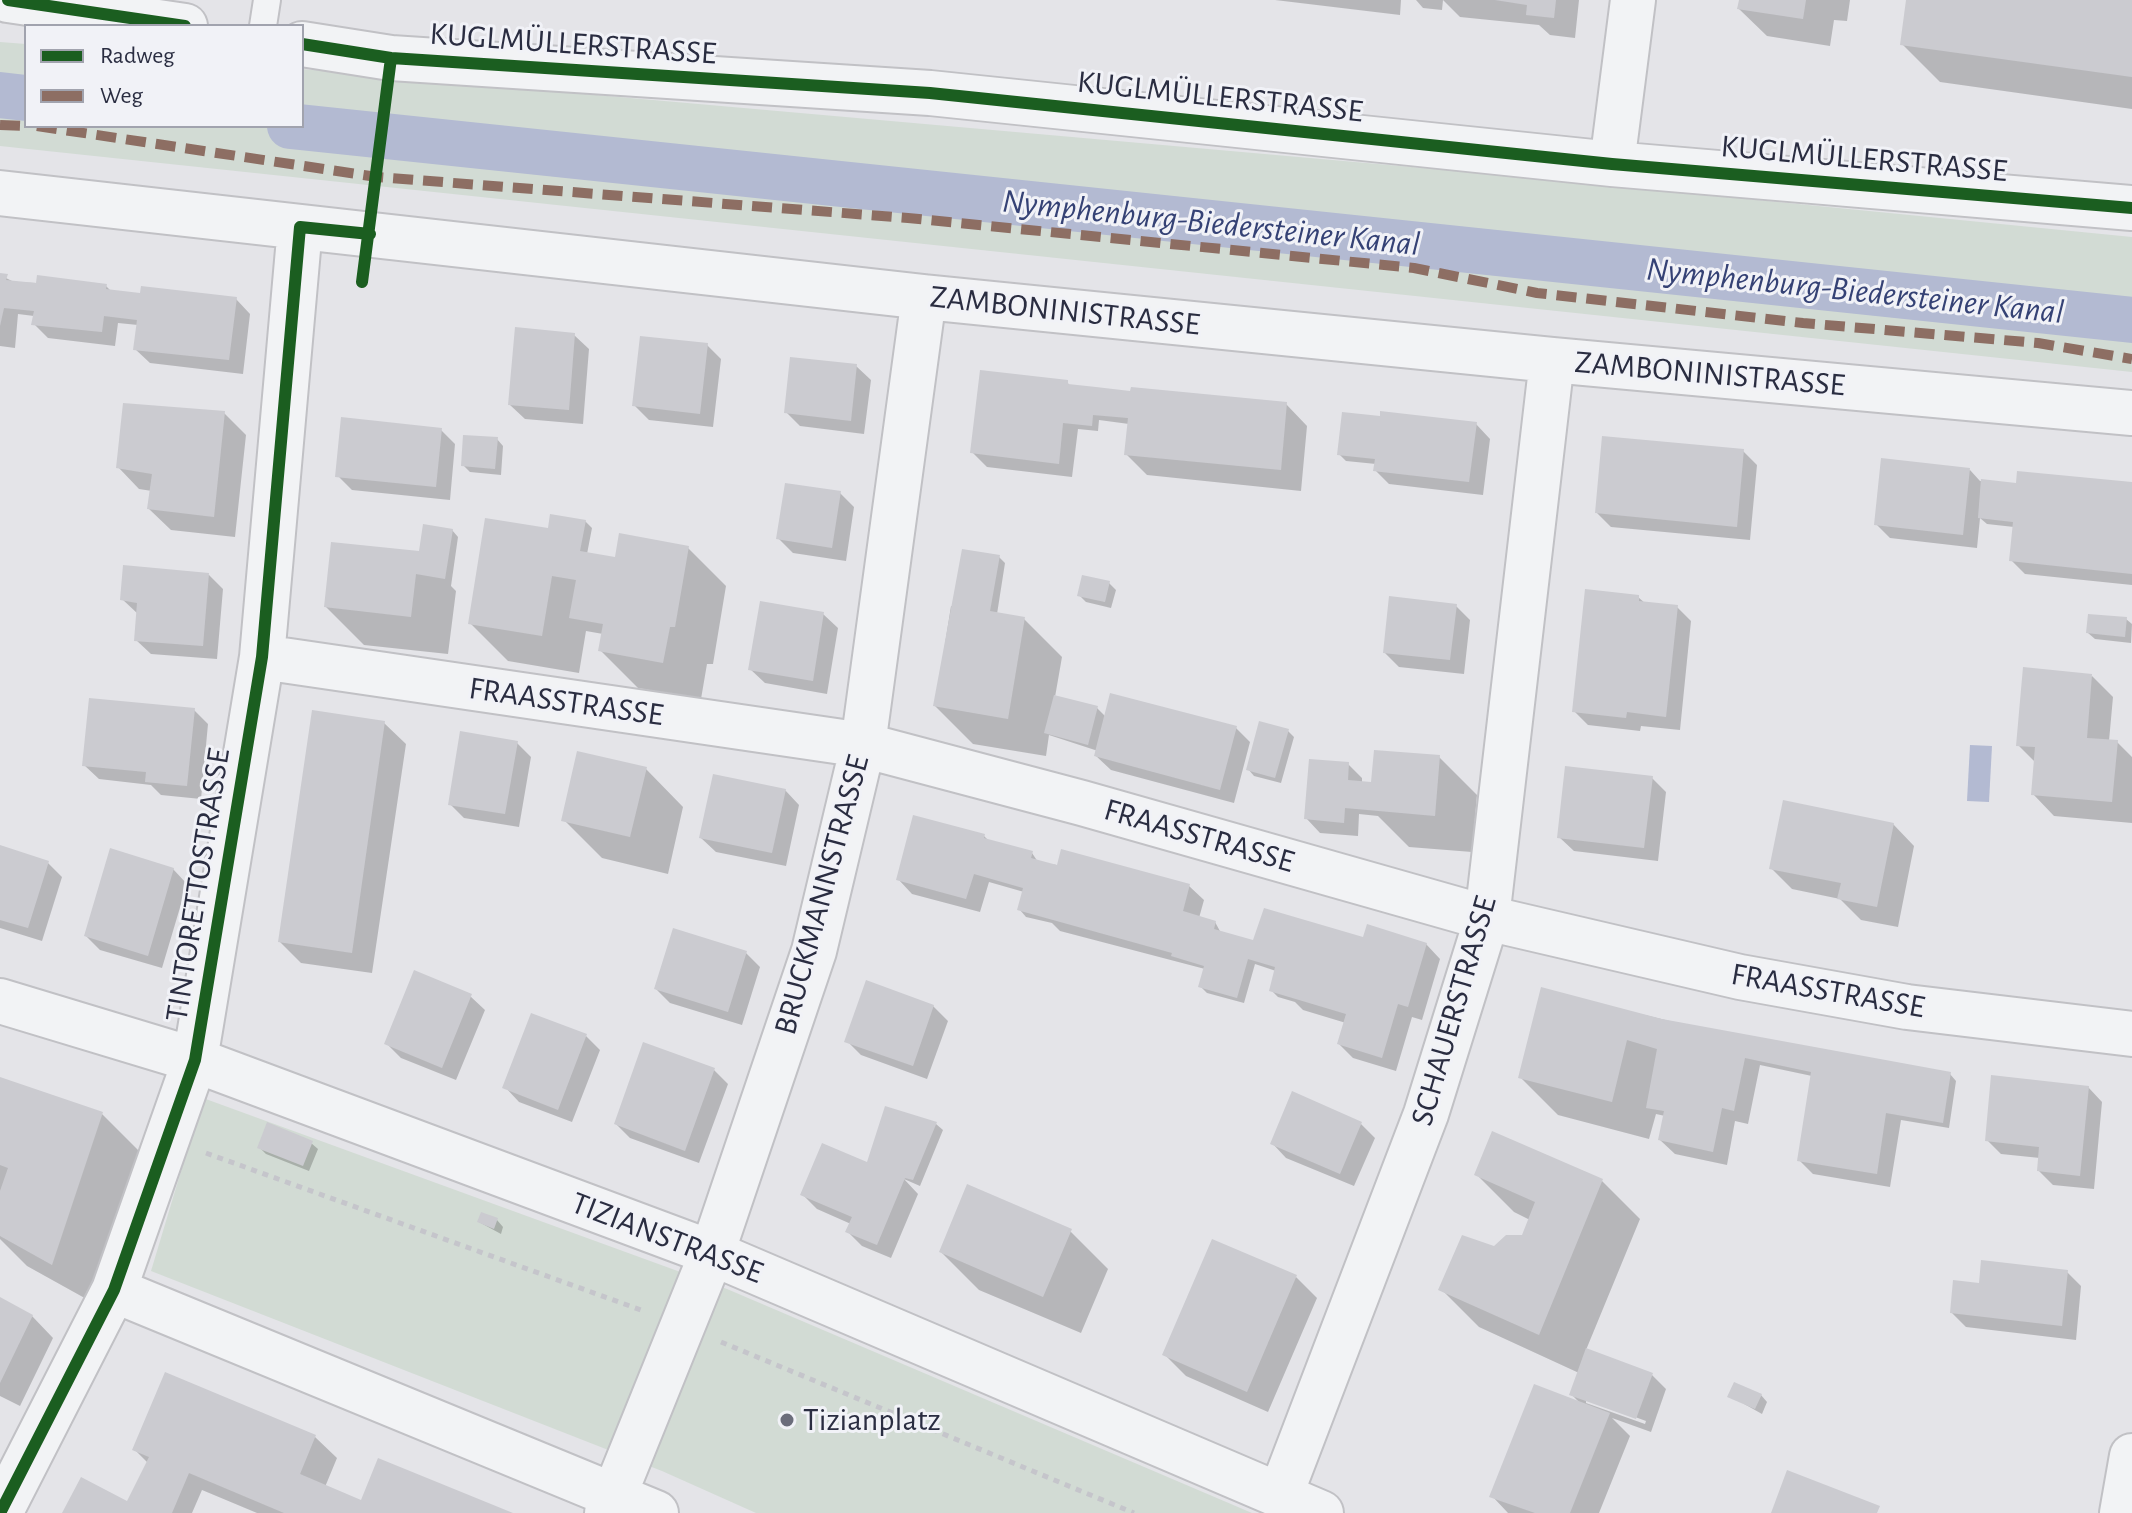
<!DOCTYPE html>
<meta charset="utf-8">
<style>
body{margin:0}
#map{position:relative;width:2132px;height:1513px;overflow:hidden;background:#e4e4e8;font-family:"Alegreya Sans",sans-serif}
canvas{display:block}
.legend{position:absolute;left:24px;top:24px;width:280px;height:104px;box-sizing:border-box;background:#f1f2f7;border:2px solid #a1a3ae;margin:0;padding:10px 14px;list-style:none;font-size:24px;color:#2a2d41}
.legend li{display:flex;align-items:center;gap:16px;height:40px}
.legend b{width:40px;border:2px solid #a1a3ae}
</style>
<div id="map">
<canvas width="2132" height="1513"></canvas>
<ul class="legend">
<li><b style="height:10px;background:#1b5e20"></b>Radweg</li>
<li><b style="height:10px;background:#8d6e63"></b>Weg</li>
</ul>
</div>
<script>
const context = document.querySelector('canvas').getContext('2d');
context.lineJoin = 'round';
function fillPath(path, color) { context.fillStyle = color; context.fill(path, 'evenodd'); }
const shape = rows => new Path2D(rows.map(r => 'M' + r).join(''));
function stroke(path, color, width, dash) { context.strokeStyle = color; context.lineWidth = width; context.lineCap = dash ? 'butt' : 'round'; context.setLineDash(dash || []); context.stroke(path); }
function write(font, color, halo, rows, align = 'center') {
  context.font = font + ' "Alegreya Sans",sans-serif'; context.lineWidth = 6; context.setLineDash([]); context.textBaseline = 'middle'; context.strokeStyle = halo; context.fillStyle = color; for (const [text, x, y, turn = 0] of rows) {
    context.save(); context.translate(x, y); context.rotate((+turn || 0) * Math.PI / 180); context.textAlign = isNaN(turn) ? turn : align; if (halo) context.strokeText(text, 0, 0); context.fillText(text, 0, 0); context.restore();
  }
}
const green = shape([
 [0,42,26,44,26,126,302,126,302,69,1525,177,2132,237,2132,372,0,146],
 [203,1098,727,1289,1252,1513,756,1513,662,1471,151,1271]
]);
const water = shape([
 [1970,745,1992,746,1989,802,1967,801]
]);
const shadow = shape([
 [1275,0,1401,0,1400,15],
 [1416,0,1443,0,1442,10,1423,8],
 [1443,0,1579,0,1575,38,1550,35,1539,25,1460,17],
 [1741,0,1850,0,1847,21,1834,20,1830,46,1767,36,1739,9],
 [1908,0,2132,0,2132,109,1940,82,1902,44],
 [0,275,14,282,106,286,112,292,236,299,250,314,243,374,150,363,135,349,138,325,118,323,115,346,48,338,34,324,34,316,18,314,15,348,0,346],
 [574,335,589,349,583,424,525,419,510,405],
 [707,345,721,359,713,427,649,420,634,405],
 [856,366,871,380,864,434,800,426,786,412],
 [1067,382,1071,387,1286,404,1307,426,1301,491,1147,475,1126,454,1129,424,1099,420,1098,431,1078,429,1072,477,987,467,972,452],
 [224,413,246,435,235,537,171,530,149,509,152,491,139,489,118,467],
 [1476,424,1490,439,1483,495,1389,484,1375,470,1376,464,1346,461,1339,454],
 [441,430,455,444,450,500,352,490,338,476],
 [497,439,503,446,501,475,470,472,463,465],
 [1743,451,1757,465,1750,540,1611,527,1597,513],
 [1970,470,1980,481,2018,485,2132,484,2132,585,2025,574,2011,560,2014,527,1987,524,1980,518,1977,548,1890,538,1876,524],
 [840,493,854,507,846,561,793,553,778,538],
 [585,521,592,528,587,554,615,559,688,548,726,586,713,664,707,664,701,699,638,688,601,651,603,634,586,631,579,673,508,661,470,623,554,531],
 [452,530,458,537,451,586,456,591,448,654,364,645,326,607,421,553],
 [999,557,1005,563,997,614,1024,619,1062,657,1055,697,1097,708,1106,717,1236,728,1250,742,1234,803,1111,770,1096,756,1098,751,1049,735,1046,756,973,744,935,706,951,606,955,607],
 [209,575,223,589,217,659,151,654,136,640,138,614,122,599],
 [1109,583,1116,590,1111,608,1086,602,1079,595],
 [1638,597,1646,604,1677,607,1691,621,1680,730,1641,726,1640,731,1588,725,1574,711],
 [1456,606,1470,620,1464,674,1399,667,1385,653],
 [823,614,838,628,827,694,765,683,750,669],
 [2126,619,2132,624,2131,643,2095,639,2088,633],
 [2092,676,2113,697,2109,741,2117,742,2132,757,2132,823,2054,816,2033,794,2035,762,2018,745],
 [194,710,208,724,201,799,161,795,151,785,99,779,84,765],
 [384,723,406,744,372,973,301,963,280,942],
 [1288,731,1294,737,1281,783,1254,776,1248,769],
 [517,743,531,757,519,827,464,818,450,804],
 [1439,757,1477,795,1472,852,1409,847,1378,816,1359,814,1358,836,1320,833,1306,818,1348,764,1362,778,1362,783,1371,784],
 [646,769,683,807,668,874,602,858,564,820],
 [1652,778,1666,792,1658,861,1574,851,1559,837],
 [785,790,799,805,786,866,716,852,701,838],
 [1893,824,1914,846,1898,927,1861,920,1840,899,1792,889,1771,868],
 [984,836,989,841,1032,853,1038,862,1189,886,1204,900,1199,918,1215,922,1221,933,1255,942,1365,940,1426,944,1440,959,1422,1020,1412,1017,1396,1071,1353,1058,1339,1044,1346,1023,1303,1010,1295,1002,1278,997,1271,990,1276,971,1255,964,1244,1003,1207,993,1200,986,1205,969,1060,931,1052,923,1026,917,1020,910,1024,892,989,882,980,912,912,894,898,879],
 [0,847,48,863,62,877,42,941,0,928],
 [173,869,187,884,162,968,100,950,86,936],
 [746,953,760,967,742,1025,670,1003,656,989],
 [1542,990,1682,1024,1950,1074,1956,1081,1949,1128,1901,1120,1890,1187,1813,1174,1799,1160,1812,1076,1760,1065,1748,1124,1735,1121,1727,1165,1675,1154,1660,1140,1665,1116,1656,1114,1649,1139,1558,1115,1520,1077],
 [470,996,485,1010,456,1080,401,1058,387,1044],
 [933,1006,948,1021,927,1079,861,1055,847,1041],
 [586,1036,600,1050,572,1122,519,1102,505,1087],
 [714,1070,728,1084,699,1163,630,1138,616,1124],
 [0,1079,101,1113,139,1151,90,1301,27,1266,0,1239],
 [2088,1087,2102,1102,2094,1189,2053,1185,2039,1171,2040,1158,2001,1154,1987,1140],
 [886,1108,936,1124,943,1130,920,1186,904,1179,918,1194,891,1258,862,1246,848,1232,851,1224,817,1209,803,1195,876,1168],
 [1361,1124,1375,1138,1354,1186,1286,1158,1272,1143],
 [311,1143,318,1149,309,1171,266,1154,259,1147],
 [1476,1174,1602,1181,1640,1219,1586,1350,1652,1375,1666,1389,1651,1432,1612,1418,1630,1436,1599,1513,1508,1513,1492,1496,1581,1404,1571,1394,1579,1373,1479,1327,1441,1289,1495,1248,1523,1236,1530,1220,1514,1212],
 [1586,1399,1646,1421,1645,1424,1586,1403],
 [497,1220,503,1227,501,1234,479,1222],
 [1070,1231,1108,1269,1081,1333,979,1290,941,1252],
 [2067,1272,2081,1286,2076,1340,1966,1327,1952,1313,1980,1285],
 [1296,1277,1317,1298,1268,1412,1186,1376,1165,1355],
 [0,1299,32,1316,53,1338,20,1406,0,1396],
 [1761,1395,1767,1402,1762,1414,1730,1396],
 [315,1437,337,1458,325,1487,362,1502,508,1513,257,1513,202,1490,192,1513,65,1513,128,1504,148,1463,135,1450]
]);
const canal = shape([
 [0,95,26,98],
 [290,126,2132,320]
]);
const building = shape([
 [1495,0,1556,0,1554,18,1526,15,1527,5],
 [1739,0,1806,0,1803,19,1737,9],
 [1906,0,2132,0,2132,77,1900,45],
 [0,273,8,274,6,280,36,283,37,275,107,284,106,289,140,293,141,286,237,297,229,360,133,350,137,320,104,316,102,332,31,325,34,311,4,308,0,326],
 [515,327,575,333,569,410,508,405],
 [640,336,708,343,700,414,632,406],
 [790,357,857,364,851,421,784,413],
 [980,370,1068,380,1068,384,1096,387,1130,391,1131,387,1287,402,1281,470,1124,455,1128,418,1093,415,1092,426,1063,423,1059,464,970,453],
 [123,403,225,411,214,517,147,509,152,474,116,468],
 [1380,411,1477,422,1469,482,1373,471,1375,459,1337,455,1342,412,1380,416],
 [341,417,442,428,436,487,335,477],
 [463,435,498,437,495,469,461,466],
 [1602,436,1744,449,1737,527,1595,513],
 [1881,458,1970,468,1963,535,1874,525],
 [2017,471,2132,482,2132,574,2009,561,2013,522,1978,518,1981,479,2016,483],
 [785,483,841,491,832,548,776,539],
 [550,514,586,520,580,551,615,557,619,533,689,546,675,627,670,627,663,663,598,651,603,624,569,618,576,580,552,576,542,636,468,624,485,518,548,528],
 [423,524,453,529,445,579,416,574,411,617,324,607,331,542,419,551],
 [962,549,1000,555,990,611,1025,617,1008,719,933,706],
 [123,565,209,573,203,646,134,641,137,603,120,600],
 [1082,575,1110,581,1105,602,1077,596],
 [1585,589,1639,595,1639,601,1678,605,1666,717,1627,712,1626,718,1572,712],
 [1389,596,1457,604,1450,660,1383,653],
 [760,601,824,612,813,681,748,670],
 [2088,614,2127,617,2125,637,2086,633],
 [2023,667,2092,674,2087,738,2118,740,2112,802,2031,795,2035,747,2016,746],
 [1110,693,1237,726,1220,790,1094,756],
 [1054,695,1098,706,1088,745,1044,733],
 [89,698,195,708,187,786,145,782,146,772,82,766],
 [312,710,385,721,352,953,278,942],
 [1259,721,1289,729,1275,778,1246,770],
 [460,731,518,741,505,814,448,805],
 [1374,750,1440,755,1435,816,1345,808,1344,823,1304,819,1309,759,1349,762,1348,780,1371,782],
 [577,751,647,767,630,837,561,821],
 [1565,766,1653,776,1644,848,1557,838],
 [713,774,786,789,772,853,699,838],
 [1783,800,1894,823,1877,907,1837,899,1841,883,1769,869],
 [913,815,985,834,984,838,1033,851,1031,858,1057,865,1061,849,1190,884,1183,911,1216,921,1214,929,1253,940,1264,908,1363,937,1367,924,1427,943,1408,1007,1398,1004,1382,1058,1337,1044,1346,1014,1269,991,1275,967,1248,959,1237,998,1198,987,1204,966,1171,956,1172,953,1017,910,1023,888,974,874,966,899,896,880],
 [0,845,49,861,28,928,0,920],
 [110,848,174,868,148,956,84,936],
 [673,928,747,951,728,1012,654,989],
 [414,970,472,994,442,1068,384,1044],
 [866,980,934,1005,913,1066,844,1042],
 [1541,987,1662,1019,1951,1072,1943,1123,1886,1113,1877,1174,1797,1161,1811,1072,1745,1058,1734,1111,1722,1108,1713,1152,1658,1140,1664,1111,1646,1108,1657,1049,1627,1040,1612,1102,1518,1078],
 [531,1013,587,1034,558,1110,502,1088],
 [643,1042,715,1068,685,1151,614,1124],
 [1991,1075,2089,1086,2080,1176,2037,1171,2039,1147,1985,1141],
 [0,1077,103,1112,52,1265,0,1236,0,1191,8,1168,0,1165],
 [1292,1091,1362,1122,1340,1174,1270,1144],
 [885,1106,937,1122,913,1180,905,1178,877,1245,845,1232,852,1217,800,1195,822,1143,867,1162],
 [267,1122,313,1141,303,1166,257,1148],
 [1492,1131,1603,1179,1539,1335,1438,1290,1462,1235,1494,1246,1506,1235,1522,1235,1535,1202,1474,1175],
 [967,1184,1072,1229,1043,1297,939,1252],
 [481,1212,498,1218,494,1229,477,1222],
 [1212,1239,1297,1275,1247,1392,1162,1355],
 [1981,1260,2068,1270,2062,1326,1950,1313,1953,1280,1979,1283],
 [0,1297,33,1315,0,1383],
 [1586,1348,1653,1373,1636,1419,1569,1395],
 [165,1372,316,1435,300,1474,361,1500,378,1458,513,1513,284,1513,189,1473,172,1513,62,1513,81,1477,127,1501,149,1457,132,1450],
 [1734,1382,1762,1394,1755,1409,1727,1397],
 [1534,1384,1610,1413,1570,1513,1535,1513,1489,1497],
 [1787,1470,1880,1506,1877,1513,1771,1513]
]);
const path = shape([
 [378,164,386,100],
 [206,1153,641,1310],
 [721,1342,1134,1513]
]);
const service = shape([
 [263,26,267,0]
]);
const minor = shape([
 [8,0,185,26],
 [302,44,391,58,930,93,1612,164,2132,208],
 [1612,164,1633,0],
 [0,193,924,297,1552,360,2132,413],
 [262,657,863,745,1082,803,1487,918,1740,977,1907,1007,2132,1034],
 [0,1001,195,1060,712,1253,1321,1513],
 [114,1290,656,1513],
 [1280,1496,1426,1114,1487,918,1552,360],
 [0,1513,114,1290,195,1060,262,657,300,227],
 [607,1513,712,1253,814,951,863,745,924,297],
 [2122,1513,2132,1456]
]);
const quiet = shape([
 [0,125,26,126],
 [37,126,377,177,908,218,1414,268,1537,293,1803,323,2038,343,2132,359]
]);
const cycleway = shape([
 [8,0,185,26],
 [302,44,391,58,930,93,1612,164,2132,208],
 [362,282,391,58],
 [0,1513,114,1290,195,1060,262,657,300,227,370,234]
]);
const markers = [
 [787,1420,8,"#6b6d7b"]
];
const streetNames = [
 ["KUGLMÜLLERSTRASSE",573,44,4],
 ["KUGLMÜLLERSTRASSE",1220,97,6],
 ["KUGLMÜLLERSTRASSE",1864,159,5],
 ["ZAMBONINISTRASSE",1065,311,6],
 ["ZAMBONINISTRASSE",1710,374,5],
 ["FRAASSTRASSE",566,702,8],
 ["FRAASSTRASSE",1199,836,16],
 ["TINTORETTOSTRASSE",198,885,-81],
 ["BRUCKMANNSTRASSE",822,895,-75],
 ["FRAASSTRASSE",1828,991,10],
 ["SCHAUERSTRASSE",1454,1011,-74],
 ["TIZIANSTRASSE",667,1238,21]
];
const poiNames = [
 ["Tizianplatz",803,1420]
];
const waterNames = [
 ["Nymphenburg-Biedersteiner Kanal",1211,223,6],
 ["Nymphenburg-Biedersteiner Kanal",1855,291,6]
];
fillPath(green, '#d2dbd4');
fillPath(water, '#b3bad2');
fillPath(shadow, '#0003');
stroke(canal, '#b3bad2', 46);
fillPath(building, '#cbcbd0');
stroke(service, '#c1c1c5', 30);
stroke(minor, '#c1c1c5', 48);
stroke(path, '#c5c5cb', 5, [6, 6]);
stroke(service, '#f2f3f5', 26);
stroke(minor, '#f2f3f5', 44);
stroke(quiet, '#8d6e63', 10, [20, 10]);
stroke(cycleway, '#1b5e20', 12);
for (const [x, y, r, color] of markers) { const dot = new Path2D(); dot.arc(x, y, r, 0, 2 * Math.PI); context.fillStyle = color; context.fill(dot); stroke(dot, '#f1f2f7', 3); }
write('32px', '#2a2d41', '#f1f2f7', streetNames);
write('32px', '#2a2d41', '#f1f2f7', poiNames, 'left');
write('italic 34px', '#354275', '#f1f2f7', waterNames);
</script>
